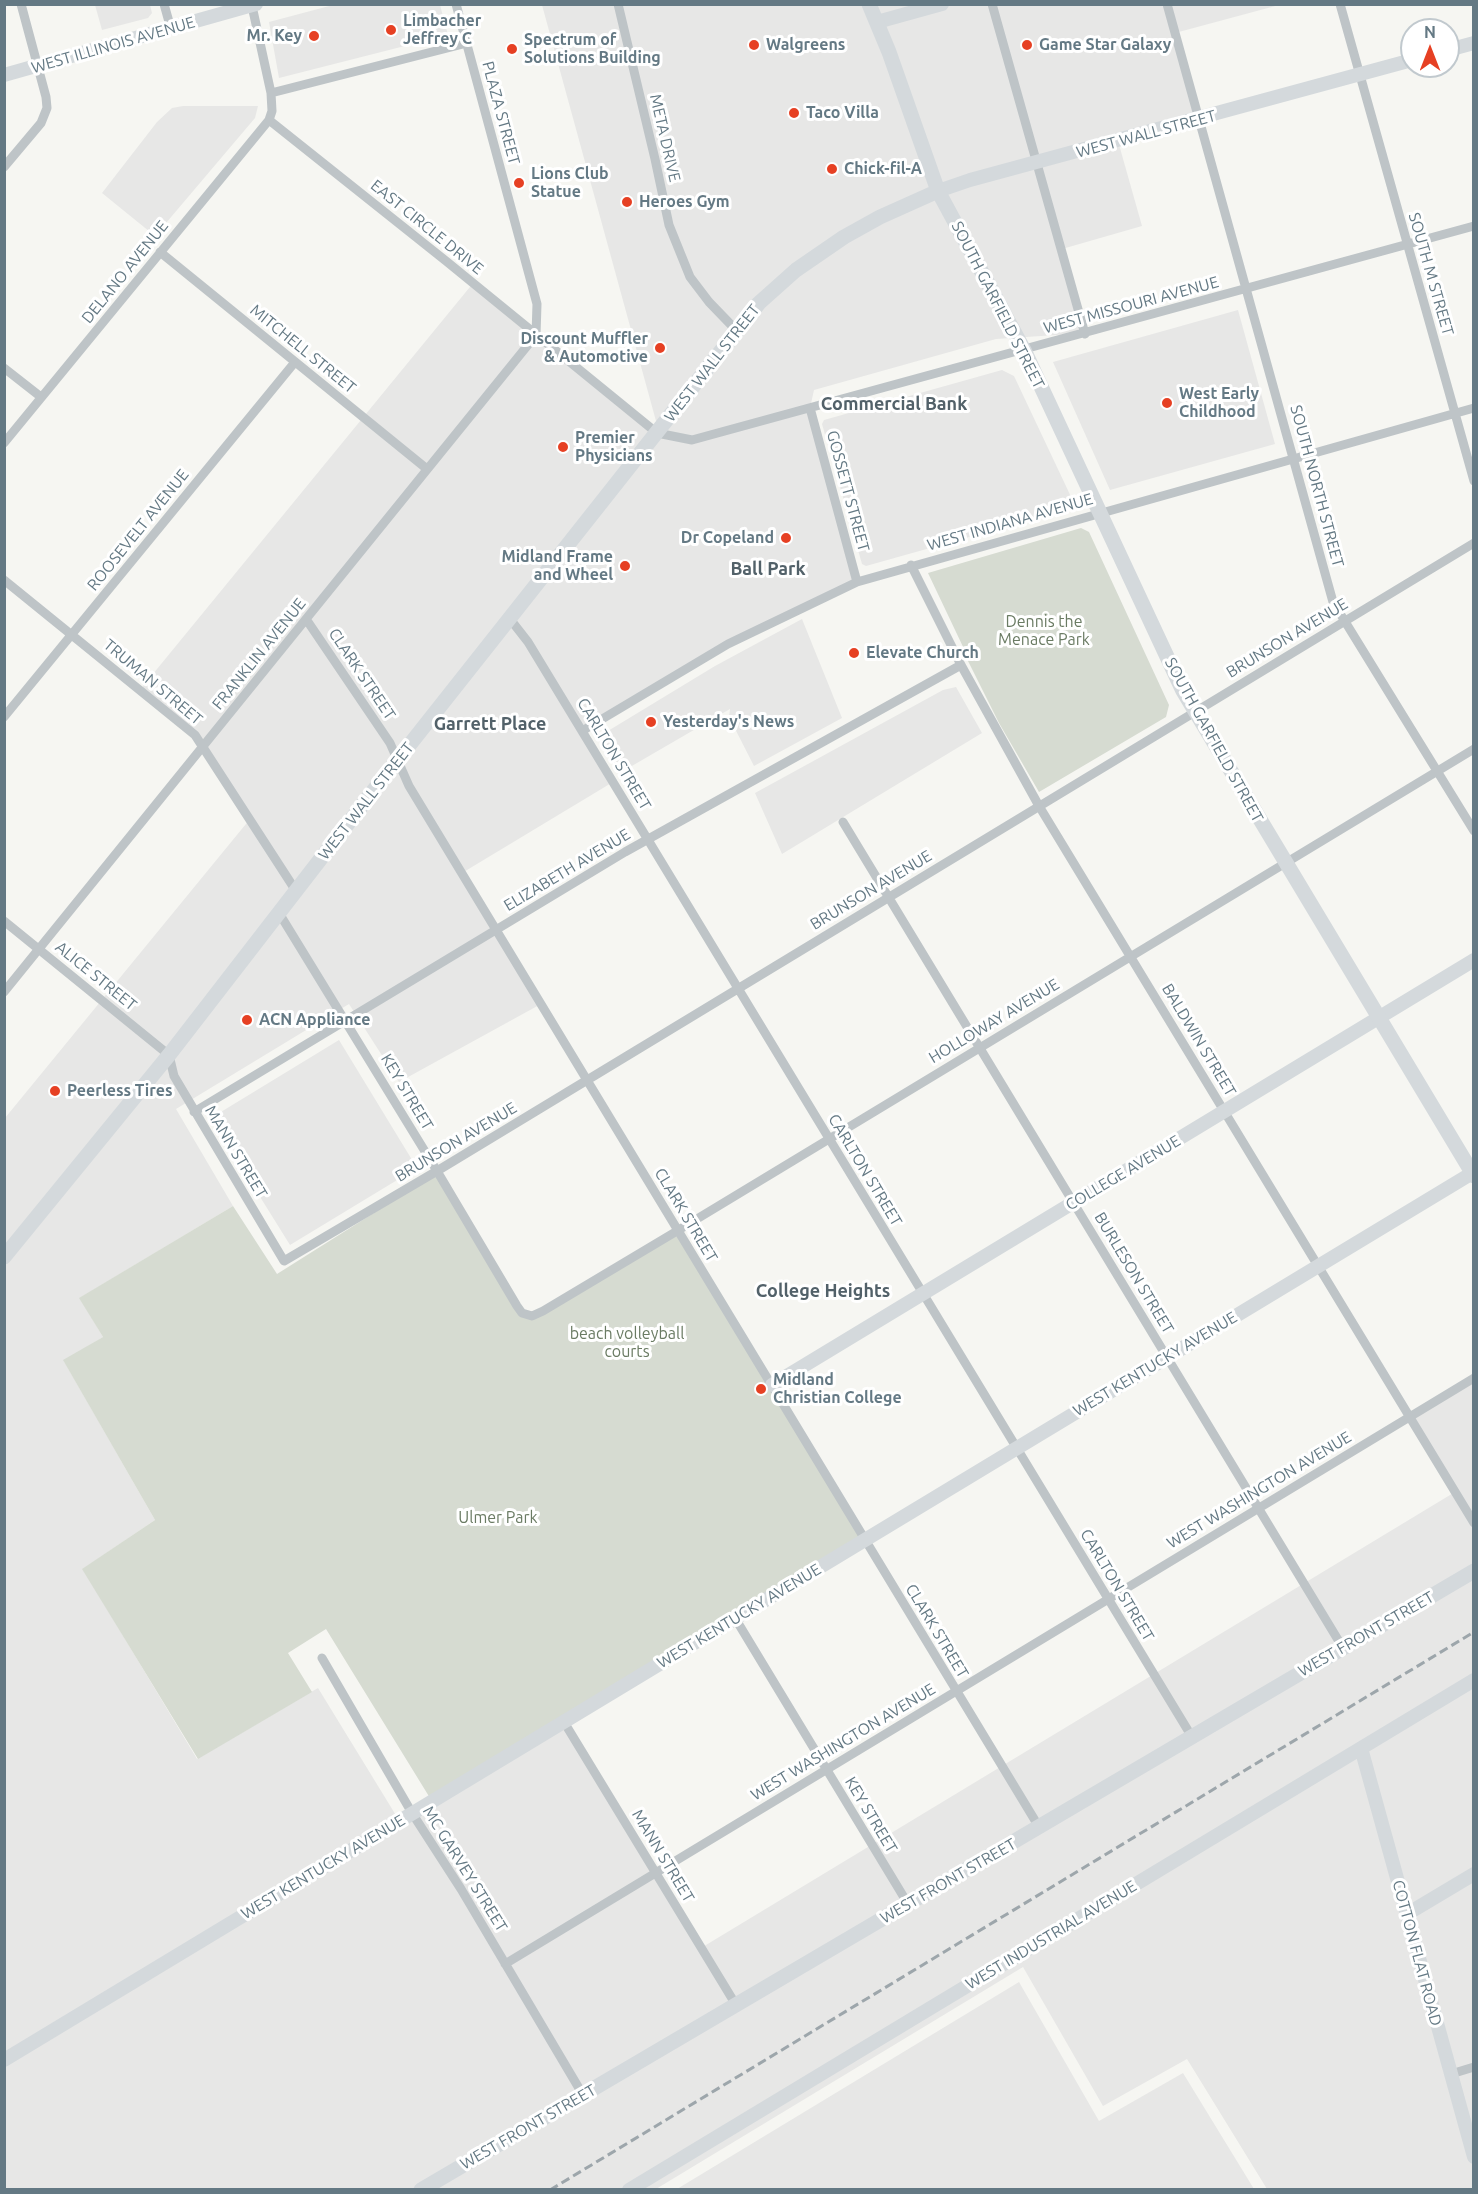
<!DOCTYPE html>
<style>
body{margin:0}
#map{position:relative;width:1478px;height:2194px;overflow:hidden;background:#f6f6f2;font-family:Ubuntu,sans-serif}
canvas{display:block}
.frame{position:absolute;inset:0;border:6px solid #647984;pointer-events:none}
.north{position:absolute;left:1400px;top:18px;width:60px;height:60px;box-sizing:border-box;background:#fff;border:2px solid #c1c9ce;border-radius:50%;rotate:0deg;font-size:16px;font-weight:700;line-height:24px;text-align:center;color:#647984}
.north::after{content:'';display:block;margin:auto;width:21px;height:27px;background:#e64023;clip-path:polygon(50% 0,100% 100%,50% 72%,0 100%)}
</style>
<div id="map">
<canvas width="1478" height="2194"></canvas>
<div class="frame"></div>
<div class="north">N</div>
</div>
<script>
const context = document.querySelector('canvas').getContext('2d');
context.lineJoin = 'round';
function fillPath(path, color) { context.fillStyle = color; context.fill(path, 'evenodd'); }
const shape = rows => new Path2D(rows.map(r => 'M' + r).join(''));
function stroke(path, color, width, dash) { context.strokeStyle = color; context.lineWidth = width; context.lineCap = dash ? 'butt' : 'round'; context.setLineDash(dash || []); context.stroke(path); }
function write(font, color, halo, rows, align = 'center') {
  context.font = font + ' Ubuntu,sans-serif'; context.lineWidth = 6; context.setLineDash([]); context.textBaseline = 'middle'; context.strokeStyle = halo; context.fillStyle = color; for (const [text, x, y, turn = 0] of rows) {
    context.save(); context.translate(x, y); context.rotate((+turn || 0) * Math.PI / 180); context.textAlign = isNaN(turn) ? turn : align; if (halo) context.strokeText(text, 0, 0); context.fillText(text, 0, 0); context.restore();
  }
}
const built = shape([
 [95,5,150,5,152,13,148,18,102,30],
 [333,5,440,5,448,35,279,78,269,22],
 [542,5,1279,5,1175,33,1199,119,1118,141,1142,226,1062,249,1086,333,996,339,814,390,810,408,857,580,718,650,582,731,613,782,462,873,541,1004,399,1082,349,1004,176,1109,233,1206,80,1298,103,1337,64,1361,155,1520,83,1569,197,1759,318,1688,397,1817,564,1722,701,1948,1455,1492,1409,1416,1473,1377,1473,2189,1267,2189,1187,2059,1103,2106,1023,1967,656,2189,5,2190,5,1118,250,819,206,746,139,691,474,282,659,432],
 [183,106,258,106,255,118,155,236,102,193,157,122,172,108],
 [1238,310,1275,444,1110,490,1053,362],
 [1002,370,1014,376,1073,501,1069,509,866,566,862,564,822,424,824,420],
 [802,619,842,718,754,766,729,717,730,709,618,774,598,737,715,666],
 [956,687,982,733,782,854,755,793,943,690],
 [339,1040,417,1168,290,1245,211,1118],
 [1019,1982,1099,2121,1183,2073,1254,2189,677,2189]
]);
const green = shape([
 [1081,528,1089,532,1169,705,1166,717,1039,792,999,723,964,653,965,651,928,573],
 [437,1175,526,1317,677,1234,862,1538,430,1798,326,1629,288,1653,312,1692,198,1759,82,1569,155,1520,63,1360,103,1337,79,1298,233,1206,277,1274,431,1177]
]);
const street = shape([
 [164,4,171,29],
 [618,4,655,159,669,225,690,277,709,302,737,331],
 [992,4,1085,334],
 [1167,4,1333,602,1474,831],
 [1340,4,1474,481],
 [252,6,271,93,272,111,269,120,446,261,657,433,692,440,1474,226],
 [271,93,467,43],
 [4,167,41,123,47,108,46,97,21,4],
 [160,252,427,469],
 [4,368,41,397],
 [810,408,857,582],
 [4,443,269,120],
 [911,565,961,665,1039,806,1474,1523],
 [4,580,195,735,296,891],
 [306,619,390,743,409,786,1039,1827],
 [510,619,528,642,1192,1737],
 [4,717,295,362],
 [582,731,728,644,857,582,1474,408],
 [843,822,1343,1648],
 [279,913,437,1171,517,1306,522,1313,532,1316,543,1311,677,1231,1474,749],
 [4,921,169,1055,174,1076,284,1261,437,1171,1474,543],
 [4,992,536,335,537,304,456,4],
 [194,1112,625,852,961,665],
 [735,1618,908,1904],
 [322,1658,412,1813,461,1889,583,2095],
 [564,1722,736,2005],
 [505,1964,1474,1378],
 [1451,2074,1474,2067]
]);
const secondary = shape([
 [877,22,942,4],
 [1448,50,1474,43],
 [4,75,256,4],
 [938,191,970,180,1412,60],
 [772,1385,1474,960],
 [1361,1748,1474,2157],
 [1407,1914,1474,1874],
 [4,2060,1474,1172],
 [629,2190,1474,1680]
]);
const primary = shape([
 [869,4,889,52,938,191,1024,350,1183,691,1474,1176],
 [4,1257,169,1055,377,786,759,303,796,270,844,237,880,217,938,191],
 [421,2190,1474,1571]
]);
const rail = shape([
 [550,2190,1474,1632]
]);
const markers = [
 [391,30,6,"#e64023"],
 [314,36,6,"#e64023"],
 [754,45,6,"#e64023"],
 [1027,45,6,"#e64023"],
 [512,49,6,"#e64023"],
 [794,113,6,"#e64023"],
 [832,169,6,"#e64023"],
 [519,183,6,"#e64023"],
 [627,202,6,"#e64023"],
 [660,348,6,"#e64023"],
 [1167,403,6,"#e64023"],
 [563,447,6,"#e64023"],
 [786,538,6,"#e64023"],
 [625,566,6,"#e64023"],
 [854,653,6,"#e64023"],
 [651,722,6,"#e64023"],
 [247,1020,6,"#e64023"],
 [55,1091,6,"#e64023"],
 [761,1389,6,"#e64023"]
];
const poiNames = [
 ["Limbacher",403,21],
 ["Jeffrey C",403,39],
 ["Mr. Key",302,36,"right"],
 ["Spectrum of",524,40],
 ["Solutions Building",524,58],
 ["Walgreens",766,45],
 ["Game Star Galaxy",1039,45],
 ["Taco Villa",806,113],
 ["Chick-fil-A",844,169],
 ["Lions Club",531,174],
 ["Statue",531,192],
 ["Heroes Gym",639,202],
 ["Discount Muffler",648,339,"right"],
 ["& Automotive",648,357,"right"],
 ["West Early",1179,394],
 ["Childhood",1179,412],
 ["Premier",575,438],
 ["Physicians",575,456],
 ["Dr Copeland",774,538,"right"],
 ["Midland Frame",613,557,"right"],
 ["and Wheel",613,575,"right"],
 ["Elevate Church",866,653],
 ["Yesterday's News",663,722],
 ["ACN Appliance",259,1020],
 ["Peerless Tires",67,1091],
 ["Midland",773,1380],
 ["Christian College",773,1398]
];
const streetNames = [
 ["WEST ILLINOIS AVENUE",113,45,-16],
 ["PLAZA STREET",501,113,75],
 ["WEST WALL STREET",1146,134,-15],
 ["META DRIVE",665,138,77],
 ["EAST CIRCLE DRIVE",427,227,39],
 ["DELANO AVENUE",125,272,-51],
 ["SOUTH M STREET",1431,274,74],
 ["SOUTH GARFIELD STREET",998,305,63],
 ["WEST MISSOURI AVENUE",1131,305,-15],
 ["MITCHELL STREET",303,349,39],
 ["WEST WALL STREET",712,363,-52],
 ["SOUTH NORTH STREET",1317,486,75],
 ["GOSSETT STREET",848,491,75],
 ["WEST INDIANA AVENUE",1010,522,-16],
 ["ROOSEVELT AVENUE",138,530,-51],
 ["BRUNSON AVENUE",1287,638,-31],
 ["FRANKLIN AVENUE",259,654,-51],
 ["CLARK STREET",362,674,56],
 ["TRUMAN STREET",153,682,40],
 ["SOUTH GARFIELD STREET",1214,740,61],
 ["CARLTON STREET",614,754,59],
 ["WEST WALL STREET",366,801,-52],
 ["ELIZABETH AVENUE",567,870,-31],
 ["BRUNSON AVENUE",871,890,-31],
 ["ALICE STREET",96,976,39],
 ["HOLLOWAY AVENUE",994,1021,-31],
 ["BALDWIN STREET",1199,1040,59],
 ["KEY STREET",407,1092,59],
 ["BRUNSON AVENUE",456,1142,-31],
 ["MANN STREET",236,1152,59],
 ["CARLTON STREET",865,1170,59],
 ["COLLEGE AVENUE",1123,1173,-31],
 ["CLARK STREET",686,1215,59],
 ["BURLESON STREET",1134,1273,59],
 ["WEST KENTUCKY AVENUE",1155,1364,-31],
 ["WEST WASHINGTON AVENUE",1259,1490,-31],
 ["CARLTON STREET",1117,1585,59],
 ["WEST KENTUCKY AVENUE",739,1616,-31],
 ["CLARK STREET",937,1631,59],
 ["WEST FRONT STREET",1366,1634,-30],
 ["WEST WASHINGTON AVENUE",843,1742,-31],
 ["KEY STREET",871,1815,59],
 ["MANN STREET",663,1856,59],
 ["WEST KENTUCKY AVENUE",323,1867,-31],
 ["MC GARVEY STREET",465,1869,58],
 ["WEST FRONT STREET",948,1881,-30],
 ["WEST INDUSTRIAL AVENUE",1051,1935,-31],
 ["COTTON FLAT ROAD",1417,1953,75],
 ["WEST FRONT STREET",528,2127,-30]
];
const parkNames = [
 ["Dennis the",1044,622],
 ["Menace Park",1044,640],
 ["beach volleyball",627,1334],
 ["courts",627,1352],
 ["Ulmer Park",498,1518]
];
const neighbourhoodNames = [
 ["Commercial Bank",894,404],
 ["Ball Park",768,569],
 ["Garrett Place",490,724],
 ["College Heights",823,1291]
];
fillPath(built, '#e7e7e6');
fillPath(green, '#d6dbd1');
stroke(street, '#bec4c7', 9);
stroke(secondary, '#d4d9dc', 14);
stroke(primary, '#d4d9dc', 15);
stroke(rail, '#9da6ab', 3, [9, 4.5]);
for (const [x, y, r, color] of markers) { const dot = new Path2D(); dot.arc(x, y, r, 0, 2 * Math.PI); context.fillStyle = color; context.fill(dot); stroke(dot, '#fff', 2); }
write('bold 16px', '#647984', '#fff', poiNames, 'left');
write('16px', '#647984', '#fff', streetNames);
write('16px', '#6a7b63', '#fff', parkNames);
write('bold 18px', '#526169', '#fff', neighbourhoodNames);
</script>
